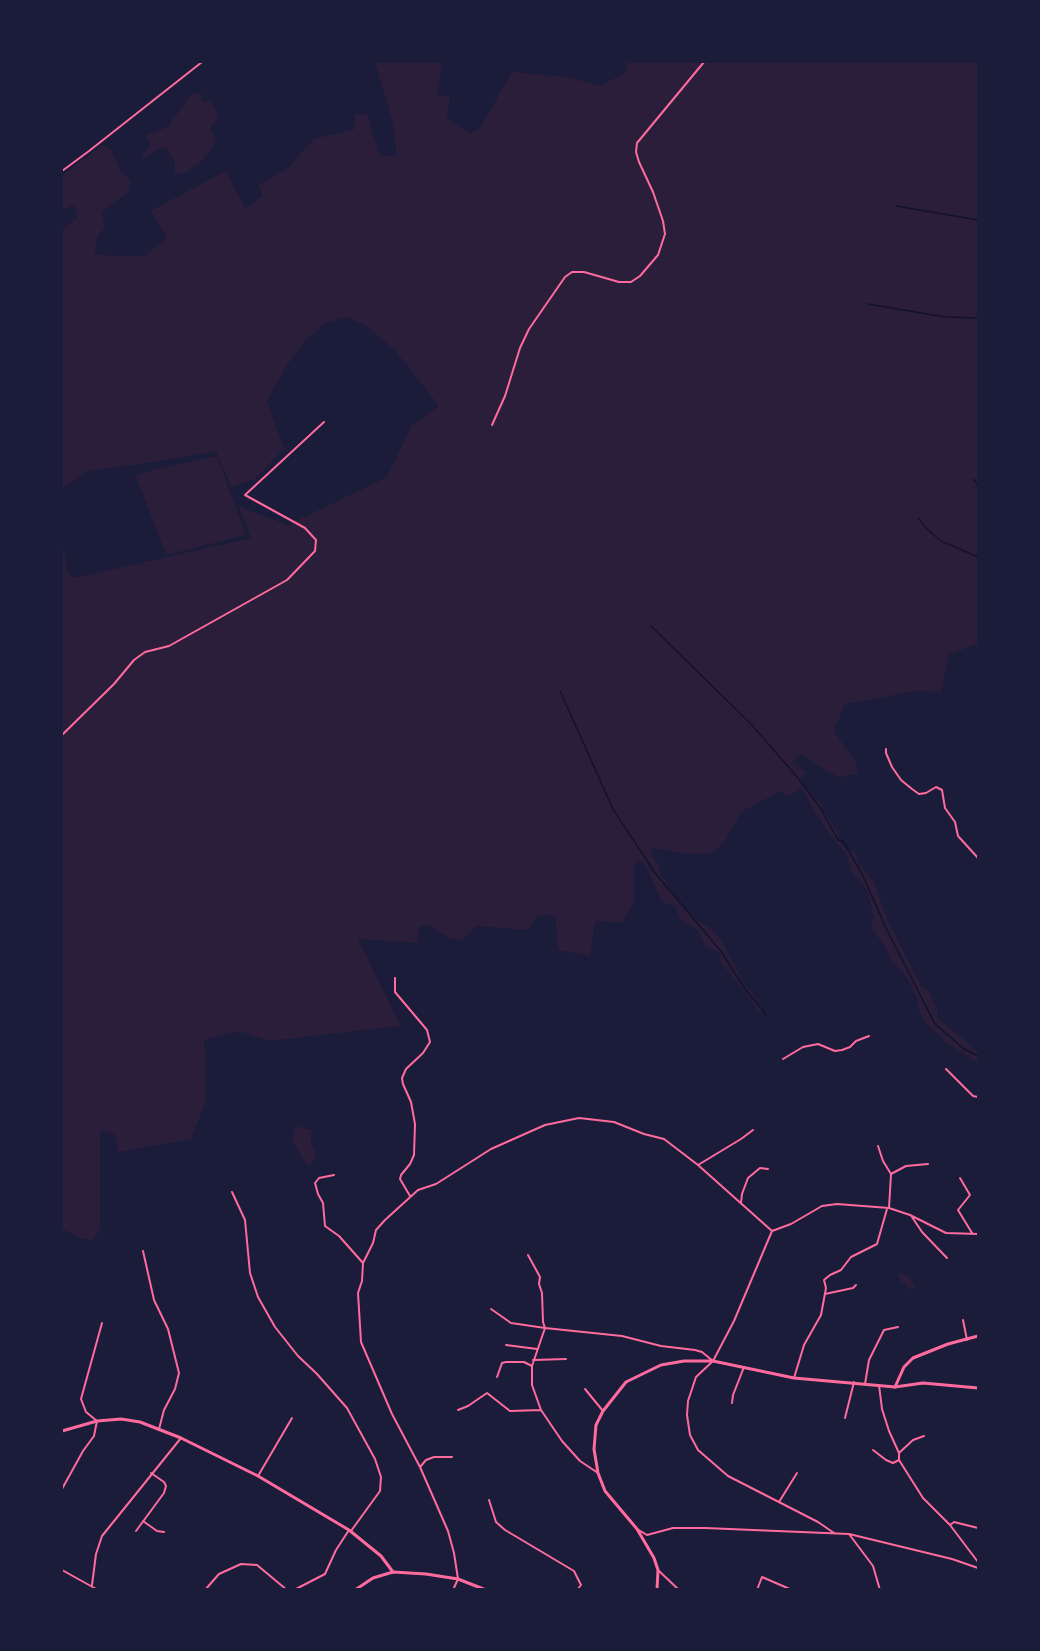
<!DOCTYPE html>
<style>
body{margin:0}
#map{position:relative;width:1040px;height:1651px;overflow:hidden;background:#1b1b3a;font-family:Figtree,sans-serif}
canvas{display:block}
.frame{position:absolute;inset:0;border:63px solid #1b1b3a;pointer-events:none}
</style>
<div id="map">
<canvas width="1040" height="1651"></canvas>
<div class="frame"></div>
</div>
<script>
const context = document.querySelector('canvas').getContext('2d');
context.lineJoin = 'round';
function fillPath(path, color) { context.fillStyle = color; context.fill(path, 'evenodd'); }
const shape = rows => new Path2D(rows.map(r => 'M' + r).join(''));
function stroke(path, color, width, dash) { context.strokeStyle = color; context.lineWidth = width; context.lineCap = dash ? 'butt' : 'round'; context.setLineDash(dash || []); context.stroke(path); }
const green = shape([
 [375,62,443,62,437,95,450,96,447,118,470,133,480,128,512,72,567,77,601,86,627,71,627,62,978,62,978,644,949,654,941,692,917,691,845,704,834,731,856,763,859,774,850,774,840,778,836,776,800,754,792,762,806,772,800,781,822,804,823,810,838,833,838,840,848,851,853,851,857,855,858,861,874,882,887,918,918,980,924,989,928,990,937,1009,937,1017,978,1052,978,1063,946,1042,925,1023,919,1011,917,998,906,977,891,961,887,950,871,927,874,918,867,891,853,874,846,854,823,826,822,820,814,813,804,791,799,789,795,793,787,796,781,791,741,812,724,843,711,854,682,853,653,848,651,851,654,859,659,864,659,871,671,890,695,919,711,928,722,942,738,972,740,980,752,992,763,1010,763,1012,760,1013,755,1006,747,994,720,962,720,953,705,946,698,930,679,919,676,907,661,901,647,868,641,861,637,861,634,866,634,903,622,923,595,921,590,956,558,950,555,915,538,915,529,930,476,926,463,940,452,939,436,931,430,925,419,927,418,943,358,939,401,1026,269,1041,239,1031,204,1040,206,1064,205,1103,191,1139,119,1152,114,1134,100,1130,100,1229,93,1241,80,1238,62,1229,62,537,67,571,75,578,251,538,238,506,288,525,387,477,412,425,439,406,394,349,366,326,347,317,326,323,307,339,287,365,267,401,284,449,255,479,231,487,216,451,140,464,87,471,62,489,62,229,78,218,74,205,62,210,62,175,103,145,111,149,121,172,131,181,127,193,102,212,105,227,97,238,95,255,144,256,167,238,150,211,226,171,245,208,263,196,258,185,287,169,314,139,355,129,355,114,367,114,380,156,397,156,392,120],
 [201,93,203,102,212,101,219,118,210,127,216,140,210,151,198,164,185,173,175,174,175,163,166,148,157,150,143,160,142,156,151,145,145,135,168,127,191,94],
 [217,456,246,535,166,555,136,476,152,470],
 [295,1126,312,1130,311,1142,316,1154,311,1165,306,1164,292,1141],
 [897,1273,902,1273,910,1278,915,1286,913,1289,909,1289,901,1281]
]);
const stream = shape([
 [896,206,978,220],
 [868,304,945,317,978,318],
 [973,479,978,485],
 [918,518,928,530,941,541,978,557],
 [651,626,751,724,798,778,820,807,838,840,843,841,862,874,886,928,935,1024,964,1049,978,1056],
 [560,691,613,809,655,873,720,950,743,986,766,1015]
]);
const minor = shape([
 [62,171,89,151,202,62],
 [492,425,505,396,520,348,529,329,565,277,572,272,584,272,619,282,631,282,640,276,658,255,665,234,663,221,653,192,639,162,636,152,637,143,704,62],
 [62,735,114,684,134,660,145,652,169,646,287,580,315,551,316,540,305,528,245,495,324,422],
 [886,749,886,753,892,767,901,780,912,789,919,794,926,793,936,787,942,790,945,808,955,822,958,836,978,858],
 [395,978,395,992,427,1030,430,1042,423,1053,406,1069,402,1078,403,1084,411,1102,415,1124,414,1155,410,1164,401,1175,400,1179,410,1196],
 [783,1059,803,1047,818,1044,835,1051,842,1050,850,1047,856,1041,869,1036],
 [946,1069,973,1096,978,1097],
 [878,1146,883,1161,891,1174,889,1208],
 [698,1165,741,1139,753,1130],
 [891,1174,906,1166,928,1164],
 [334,1175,319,1178,315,1183,318,1194,323,1203,325,1226,339,1236,363,1263],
 [960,1178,970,1195,958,1210,972,1233],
 [232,1192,245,1220,250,1273,258,1297,275,1327,298,1356,317,1374,347,1408,375,1459,381,1477,380,1491,351,1531],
 [741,1203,742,1194,748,1178,760,1168,768,1169],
 [912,1217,922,1232,947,1258],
 [143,1251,154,1300,168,1329,179,1373,175,1389,164,1410,159,1429],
 [825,1294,853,1288,856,1285],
 [491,1309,511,1323,545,1328,543,1322,542,1293,539,1284,540,1277,528,1255],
 [963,1320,967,1340],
 [506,1345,537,1349],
 [533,1360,566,1359],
 [497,1377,502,1363,506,1362,524,1362,532,1366],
 [794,1378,804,1345,821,1315,826,1288,824,1280,830,1275,841,1270,851,1257,877,1244,887,1209],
 [865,1384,869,1360,884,1330,898,1327],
 [879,1385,882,1409,889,1431,899,1453,899,1460,923,1498,950,1525,978,1562],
 [585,1389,603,1411],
 [732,1403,733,1395,744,1367],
 [458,1410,468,1406,487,1393,510,1411,541,1410],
 [845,1418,854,1382],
 [873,1450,886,1460,893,1463,899,1460],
 [899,1453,913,1440,924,1436],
 [420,1467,426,1460,434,1457,452,1457],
 [598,1473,580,1461,562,1441,541,1410,532,1385,532,1366,545,1328,622,1336,661,1346,695,1350,702,1352,713,1361],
 [258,1476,292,1418],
 [62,1489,83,1451,94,1436,97,1421,86,1412,81,1399,102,1323],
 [489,1500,496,1522,505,1530,574,1571,581,1585,577,1590],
 [779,1502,797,1473],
 [143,1521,157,1531,164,1532],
 [950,1525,954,1522,978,1528],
 [637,1529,647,1535,673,1528,705,1528,849,1534,952,1559,978,1568],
 [136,1531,164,1493,166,1486,164,1482,151,1473],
 [834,1533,818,1522,728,1476,698,1450,690,1435,687,1415,688,1401,696,1377,713,1361,734,1321,772,1231,791,1224,822,1206,837,1204,889,1208,910,1215,946,1233,978,1234],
 [849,1534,873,1566,880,1590],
 [62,1570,98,1590],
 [658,1570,679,1590],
 [92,1585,96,1554,102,1536,181,1438],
 [205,1590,219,1574,241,1564,257,1565,287,1590],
 [294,1590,325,1574,336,1550,349,1530],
 [453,1590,458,1579,454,1553,448,1531,420,1467,392,1414,361,1342,358,1293,362,1281,363,1263,373,1243,376,1230,385,1220,418,1190,436,1184,491,1149,545,1125,579,1118,614,1122,644,1134,664,1139,698,1165,772,1231],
 [757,1590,762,1577,792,1590]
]);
const tertiary = shape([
 [895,1387,904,1367,913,1358,948,1344,978,1336],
 [62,1431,97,1421,121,1419,140,1422,181,1438,258,1476,349,1530,381,1556,393,1572]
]);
const secondary = shape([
 [355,1590,373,1578,393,1572,426,1574,458,1579,486,1590],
 [657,1590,658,1570,654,1558,637,1529,605,1491,598,1473,594,1449,596,1425,603,1411,626,1382,661,1365,684,1361,713,1361,794,1378,895,1387,923,1383,978,1388]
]);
fillPath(green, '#2a1e3b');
stroke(stream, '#12122b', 1.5);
stroke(minor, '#ff6b9d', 2);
stroke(tertiary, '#ff6b9d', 3);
stroke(secondary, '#ff6b9d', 3);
</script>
